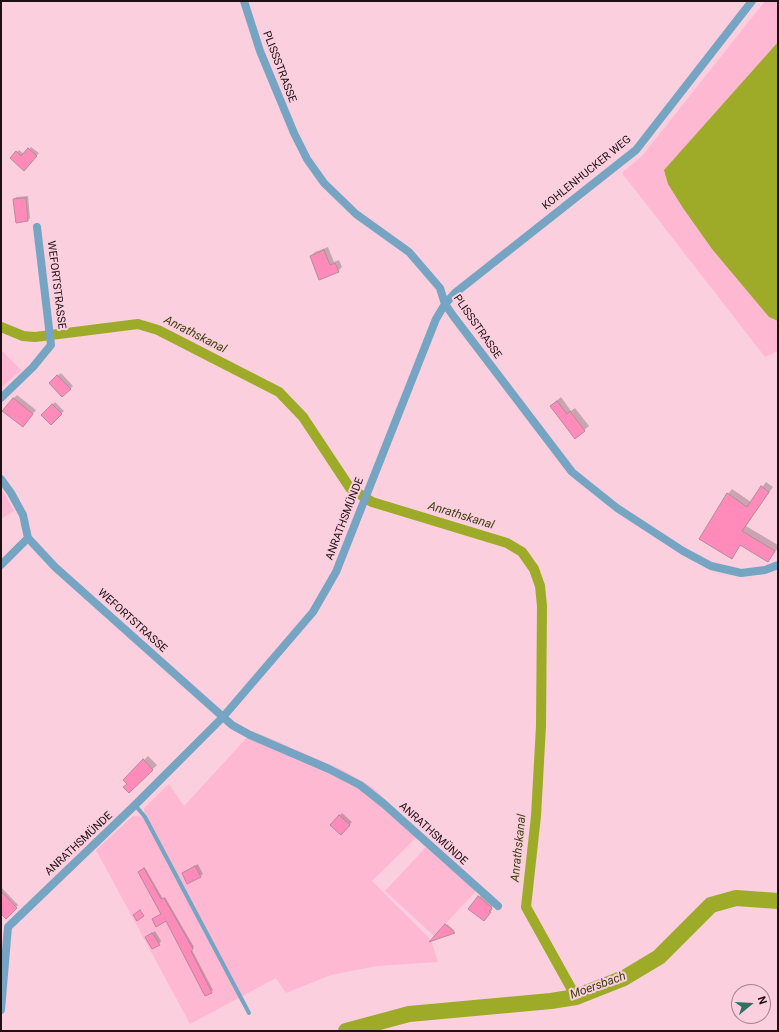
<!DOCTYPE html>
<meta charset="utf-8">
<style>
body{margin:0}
#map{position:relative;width:779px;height:1032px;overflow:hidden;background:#fbcfde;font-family:Roboto,sans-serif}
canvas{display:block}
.frame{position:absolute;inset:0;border:2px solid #1e1015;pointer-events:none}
.north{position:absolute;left:731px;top:984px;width:40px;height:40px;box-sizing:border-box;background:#fbcfde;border:1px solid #a3838e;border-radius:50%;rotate:72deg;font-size:11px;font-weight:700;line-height:16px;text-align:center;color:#1e1015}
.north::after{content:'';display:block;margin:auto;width:14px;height:18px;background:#2f7262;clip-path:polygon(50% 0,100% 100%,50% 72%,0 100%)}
</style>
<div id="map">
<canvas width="779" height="1032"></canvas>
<div class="frame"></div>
<div class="north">N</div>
</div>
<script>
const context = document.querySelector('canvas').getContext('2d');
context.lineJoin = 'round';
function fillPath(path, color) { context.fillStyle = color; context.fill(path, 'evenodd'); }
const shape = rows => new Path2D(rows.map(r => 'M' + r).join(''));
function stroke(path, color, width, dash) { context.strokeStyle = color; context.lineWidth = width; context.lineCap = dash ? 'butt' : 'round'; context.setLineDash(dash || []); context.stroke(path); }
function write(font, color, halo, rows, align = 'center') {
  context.font = font + ' Roboto,sans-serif'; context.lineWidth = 4; context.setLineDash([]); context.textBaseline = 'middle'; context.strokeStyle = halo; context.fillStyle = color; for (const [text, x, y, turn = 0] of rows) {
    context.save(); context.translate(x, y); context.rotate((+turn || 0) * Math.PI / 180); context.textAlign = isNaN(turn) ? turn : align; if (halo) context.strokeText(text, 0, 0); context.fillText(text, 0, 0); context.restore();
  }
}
const green = shape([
 [765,1,778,1,778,42,664,170,750,293,769,317,778,321,778,351,765,357,622,173,642,156],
 [1,350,21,370,1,388],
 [1,488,14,511,1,519],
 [253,731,340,769,372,787,421,833,372,881,431,940,438,962,377,966,331,975,286,993,276,978,190,1024,96,850,133,816,145,817,144,808,169,784,184,806],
 [426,847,476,891,434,936,385,891]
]);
const water = shape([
 [778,42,778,321,769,317,712,249,683,208,668,184,664,170]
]);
const shadow = shape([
 [31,147,39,153,24,169,11,158,19,150,24,154],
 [28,196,30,218,28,220,14,200,16,197],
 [328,247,334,262,339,260,342,267,338,271,311,256,315,252],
 [61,373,73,386,62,396,50,383],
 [17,395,36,410,26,422,13,399],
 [561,397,571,411,575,408,589,426,575,438,551,406],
 [55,402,64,411,51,423,43,415],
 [766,482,773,487,746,526,778,545,778,548,768,561,741,545,732,557,728,494,732,489,751,502],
 [148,756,157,765,129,792,128,784,124,780],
 [342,813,352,822,341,834,331,825],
 [198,864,203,874,200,876,183,873],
 [145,868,163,899,165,897,194,947,192,950,213,990,211,992,162,914,140,871],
 [1,887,18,905,6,917,1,913],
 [481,894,493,905,491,908,493,909,486,917,479,897],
 [447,924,455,931,432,940],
 [155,931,161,941,159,944,149,935]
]);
const canal = shape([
 [1,327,23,336,35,337,138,324,158,330,279,392,303,417,350,488,372,502,507,543,522,552,534,569,540,586,542,606,541,726,536,816,526,907,576,997]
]);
const river = shape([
 [346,1031,409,1014,551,1001,576,997,624,978,659,957,711,905,736,898,778,901]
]);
const building = shape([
 [28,148,37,156,24,171,10,158,16,151,21,156,28,148],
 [26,198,28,221,16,223,13,199,26,198],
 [324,250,330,265,335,263,339,272,319,280,310,256,324,250],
 [57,375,71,389,62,397,49,383,57,375],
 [13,398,33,414,23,427,2,411,13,398],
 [557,401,567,414,570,411,585,431,575,439,550,406,557,401],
 [52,404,62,414,51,425,41,415,52,404],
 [761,486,769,492,742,531,775,551,768,562,740,545,732,559,699,539,727,493,747,507,761,486],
 [143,759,153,770,129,793,123,787,127,784,123,780,143,759],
 [339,815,350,825,341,835,330,825,339,815],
 [195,866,201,877,187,884,182,873,195,866],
 [144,868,161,899,164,898,193,949,191,951,212,993,205,996,166,921,156,927,152,919,161,914,138,872,144,868],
 [1,891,17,908,6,919,1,914,1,891],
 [478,896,492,908,489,911,491,912,484,921,468,909,478,896],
 [140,910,144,916,137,921,133,915,140,910],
 [445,924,455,933,429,942,445,924],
 [152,933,160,945,152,949,145,937,152,933]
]);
const service = shape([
 [135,805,145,817,249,1013]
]);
const minor = shape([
 [244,1,260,51,294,133,307,159,324,183,356,214,409,252,440,288,445,304,454,317,572,472,617,508,683,551,711,566,741,573,765,570,778,565],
 [1,398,33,367,51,345,37,227],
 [1,479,11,493,23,515,28,538],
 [1,565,28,538,55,567,232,725,250,735,329,769,360,785,384,804,498,906],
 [1,1010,8,927,135,805,223,717,313,612,336,572,436,319,445,304,455,293,636,150,752,1]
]);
const streetNames = [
 ["PLISSSTRASSE",279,67,69],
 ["KOHLENHUCKER WEG",587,173,-39],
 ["WEFORTSTRASSE",56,285,83],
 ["PLISSSTRASSE",477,327,55],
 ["ANRATHSMÜNDE",345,519,-69],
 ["WEFORTSTRASSE",132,621,42],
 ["ANRATHSMÜNDE",433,834,42],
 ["ANRATHSMÜNDE",79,844,-43]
];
const waterNames = [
 ["Anrathskanal",195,335,27],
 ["Anrathskanal",461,516,17],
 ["Anrathskanal",519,848,-84],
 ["Moersbach",598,986,-20]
];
fillPath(green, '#feb8d1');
fillPath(water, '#9dab28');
fillPath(shadow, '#0003');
stroke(canal, '#9dab28', 10);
stroke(river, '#9dab28', 16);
fillPath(building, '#fe8bb9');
stroke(building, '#b38b99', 1);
stroke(service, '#75a5c2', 4);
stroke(minor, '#75a5c2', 8);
write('11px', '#1e1015', '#fbcfde', streetNames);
write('italic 12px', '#3a400d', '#fbcfde', waterNames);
</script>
